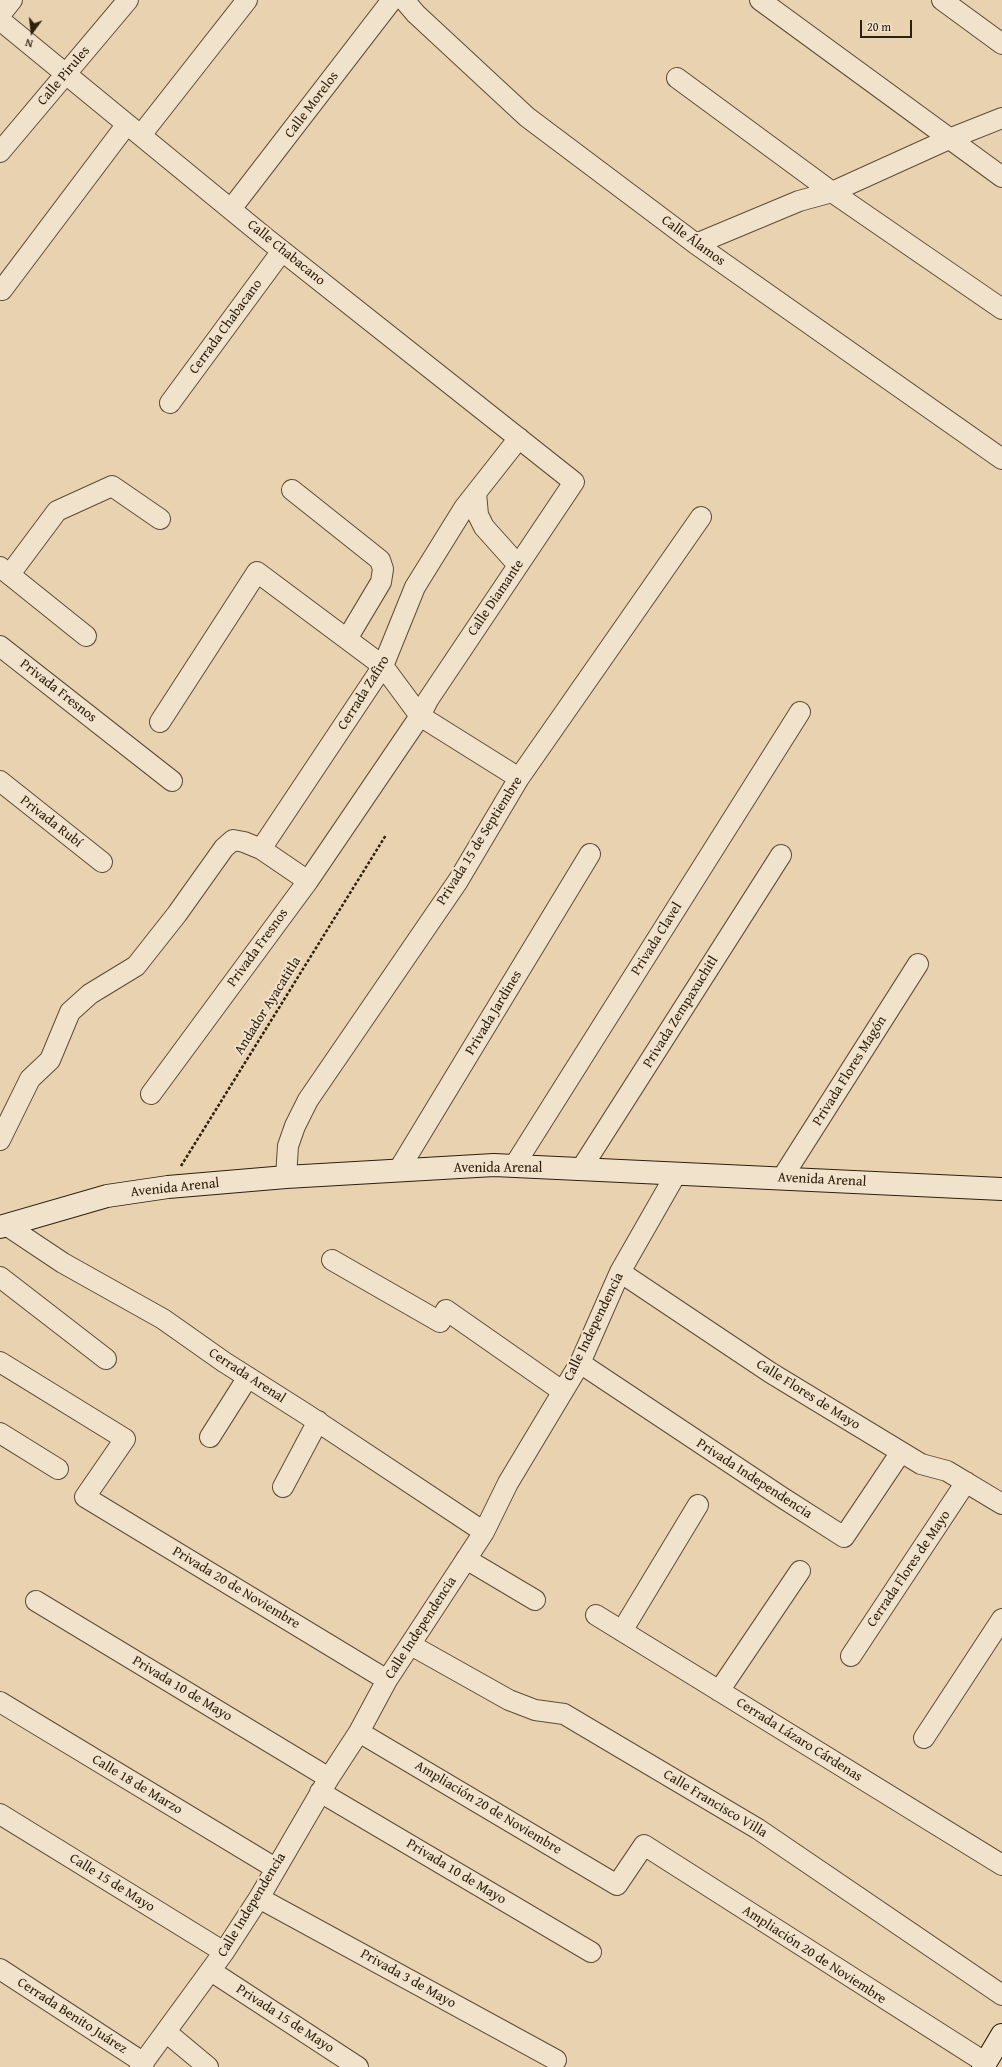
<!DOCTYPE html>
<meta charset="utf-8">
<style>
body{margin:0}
#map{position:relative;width:1002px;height:2067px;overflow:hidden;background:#e9d2b0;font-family:"Gentium Book Plus",serif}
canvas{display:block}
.north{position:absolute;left:12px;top:12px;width:40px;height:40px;-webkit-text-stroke:3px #f1e2cc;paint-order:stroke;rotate:195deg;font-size:11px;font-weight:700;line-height:16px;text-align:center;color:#2e200e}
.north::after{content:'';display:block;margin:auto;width:14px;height:18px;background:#2e200e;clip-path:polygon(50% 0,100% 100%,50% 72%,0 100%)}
.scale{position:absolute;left:860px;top:20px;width:52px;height:18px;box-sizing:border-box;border:2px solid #2e200e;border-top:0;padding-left:5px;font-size:12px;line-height:14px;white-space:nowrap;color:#2e200e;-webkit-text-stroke:3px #f1e2cc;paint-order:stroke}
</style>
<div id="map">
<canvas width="1002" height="2067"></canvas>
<div class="north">N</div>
<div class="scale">20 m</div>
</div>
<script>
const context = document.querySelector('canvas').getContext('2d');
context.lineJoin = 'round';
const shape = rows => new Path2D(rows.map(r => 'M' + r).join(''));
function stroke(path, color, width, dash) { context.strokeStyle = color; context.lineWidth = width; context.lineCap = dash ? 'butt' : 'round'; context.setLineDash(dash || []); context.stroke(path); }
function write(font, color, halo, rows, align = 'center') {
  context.font = font + ' "Gentium Book Plus",serif'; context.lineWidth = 4; context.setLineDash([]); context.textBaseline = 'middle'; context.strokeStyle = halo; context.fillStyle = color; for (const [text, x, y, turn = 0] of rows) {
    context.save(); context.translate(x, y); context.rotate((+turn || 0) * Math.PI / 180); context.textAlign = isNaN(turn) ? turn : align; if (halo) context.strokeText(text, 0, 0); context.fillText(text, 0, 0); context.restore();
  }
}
const path = shape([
 [181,1166,386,835]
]);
const street = shape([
 [404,0,416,14,527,117,696,244,1002,459],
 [760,0,1002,177],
 [942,0,1002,44],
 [0,15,12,0],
 [0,20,267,239,574,482,428,700,420,716,308,881,151,1094],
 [677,78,832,192,1002,309],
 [141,135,247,0],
 [0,152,128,0],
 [231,209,392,0],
 [696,244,799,201,832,192,949,139,1002,118],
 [2,290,127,124],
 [170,403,282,251],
 [292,490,380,560,383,569,381,582,347,639],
 [476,493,478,515,484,527,518,565],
 [0,567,86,636],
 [10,574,57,511,112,486,160,519],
 [0,646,172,781],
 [160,722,257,572,383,666,420,716,519,778],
 [0,781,102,862],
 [261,849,383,666,415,587,464,508,519,438],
 [0,1140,30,1079,50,1060,70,1012,90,994,136,966,177,914,224,848,233,840,244,842,261,849,308,881],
 [514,1166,800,712],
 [581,1169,781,855],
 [398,1171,590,854],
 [286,1177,288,1146,295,1126,308,1100,458,881,519,778,701,517],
 [782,1178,918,964],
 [6,1225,63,1263,163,1319,224,1362,306,1414,484,1532],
 [332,1260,440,1322,446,1310,562,1391],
 [620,1272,771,1373,921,1464,947,1471,1002,1504],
 [0,1277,106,1359],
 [0,1362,125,1439,85,1497,387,1680],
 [580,1363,783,1498,844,1537,901,1452],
 [0,1433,58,1469],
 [210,1437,248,1377],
 [283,1487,318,1421],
 [466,1559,535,1600],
 [36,1601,329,1778],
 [596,1615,1002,1865],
 [622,1631,698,1505],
 [411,1645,509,1700,535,1710,564,1714,758,1829,1002,1995],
 [851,1656,966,1482],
 [719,1691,800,1571],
 [0,1702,275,1868],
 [359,1732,617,1885,644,1845,986,2063],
 [924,1738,1002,1619],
 [320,1792,591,1952],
 [0,1814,224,1952],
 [259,1898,556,2060],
 [0,1969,144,2063],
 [211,1971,358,2067],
 [166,2032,208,2067],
 [140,2067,224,1952,259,1898,329,1778,359,1732,387,1680,484,1532,508,1483,580,1363,620,1272,676,1174]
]);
const secondary = shape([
 [0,1227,107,1196,168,1187,286,1177,494,1165,1002,1189],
 [983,2067,1002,2035]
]);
const streetNames = [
 ["Calle Pirules",64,76,-50],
 ["Calle Morelos",312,105,-53],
 ["Calle Álamos",693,241,36],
 ["Calle Chabacano",286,253,39],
 ["Cerrada Chabacano",226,327,-54],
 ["Calle Diamante",496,598,-56],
 ["Privada Fresnos",58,691,38],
 ["Cerrada Zafiro",364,693,-58],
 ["Privada Rubí",51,822,38],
 ["Privada 15 de Septiembre",480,841,-58],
 ["Privada Clavel",657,939,-58],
 ["Privada Fresnos",258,948,-54],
 ["Andador Ayacatitla",268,1006,-58],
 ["Privada Zempaxuchitl",681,1012,-58],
 ["Privada Jardines",494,1013,-59],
 ["Privada Flores Magón",850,1071,-58],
 ["Avenida Arenal",498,1168],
 ["Avenida Arenal",822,1180,3],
 ["Avenida Arenal",175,1188,-6],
 ["Calle Independencia",594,1327,-64],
 ["Cerrada Arenal",247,1376,33],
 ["Calle Flores de Mayo",808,1395,32],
 ["Privada Independencia",754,1479,33],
 ["Cerrada Flores de Mayo",909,1569,-56],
 ["Privada 20 de Noviembre",236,1588,31],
 ["Calle Independencia",421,1628,-57],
 ["Privada 10 de Mayo",182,1689,31],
 ["Cerrada Lázaro Cárdenas",799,1740,32],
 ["Calle 18 de Marzo",137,1785,31],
 ["Calle Francisco Villa",715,1804,31],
 ["Ampliación 20 de Noviembre",488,1808,31],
 ["Privada 10 de Mayo",456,1872,31],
 ["Calle 15 de Mayo",112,1883,32],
 ["Calle Independencia",252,1905,-59],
 ["Ampliación 20 de Noviembre",814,1955,33],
 ["Privada 3 de Mayo",408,1979,29],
 ["Cerrada Benito Juárez",72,2016,33],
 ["Privada 15 de Mayo",285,2019,33]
];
stroke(street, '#5d4c36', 22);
stroke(secondary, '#2e200e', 24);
stroke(path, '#2e200e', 2.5, [3, 2]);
stroke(street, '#f1e2cc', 20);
stroke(secondary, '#f1e2cc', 22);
write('14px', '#2e200e', '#f1e2cc', streetNames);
</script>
